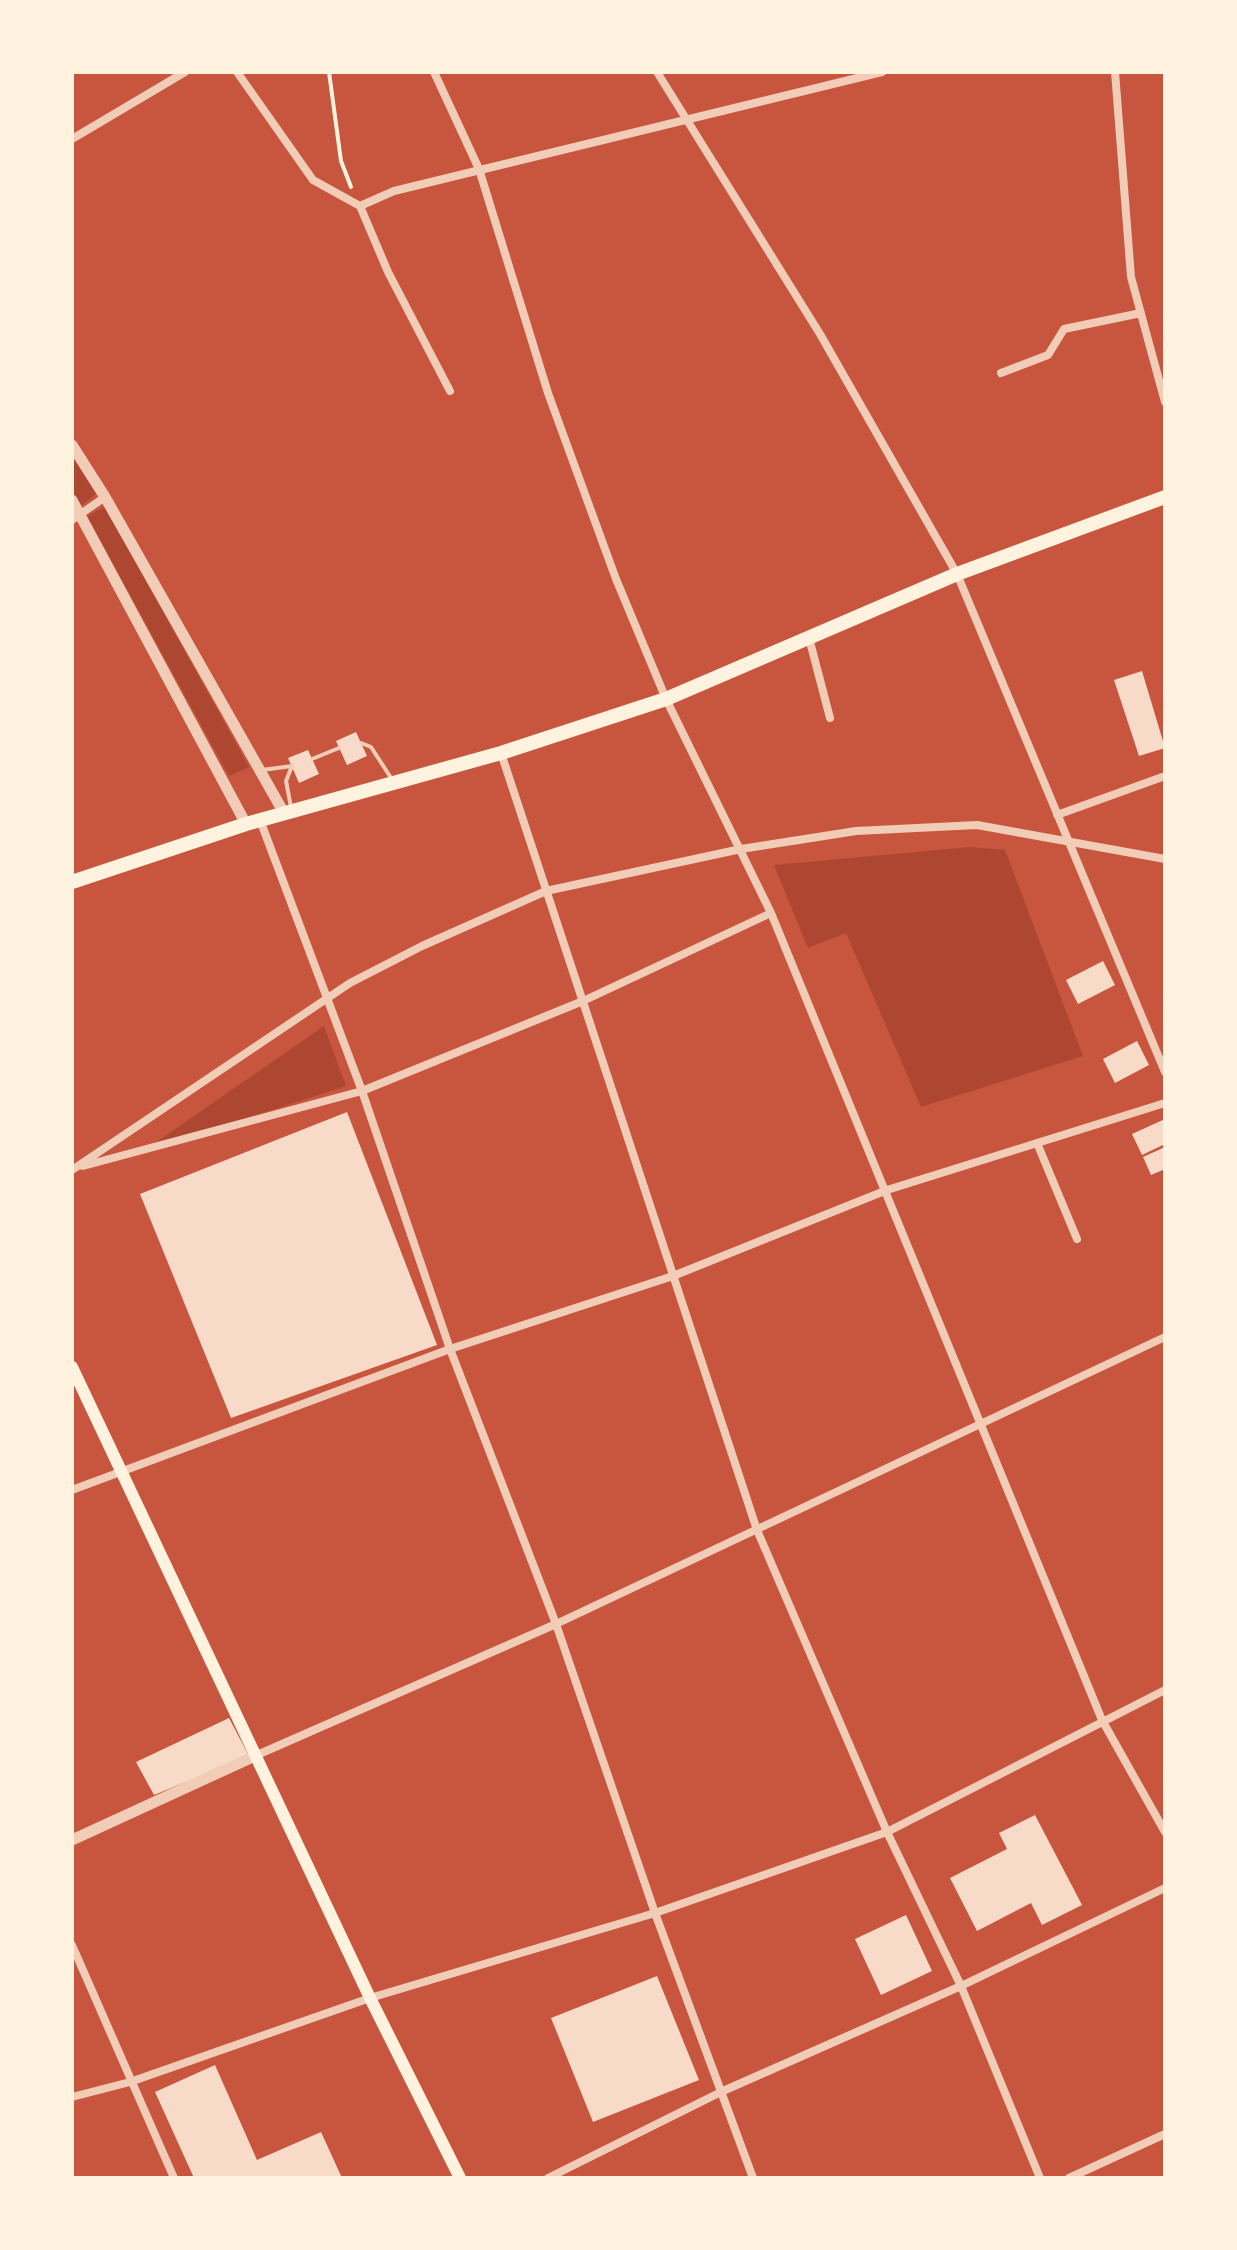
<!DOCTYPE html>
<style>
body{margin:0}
#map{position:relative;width:1237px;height:2250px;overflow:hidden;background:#c8553d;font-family:"Open Sans",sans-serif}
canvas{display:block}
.frame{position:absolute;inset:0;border:74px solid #fff3e0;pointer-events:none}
</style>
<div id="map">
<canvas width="1237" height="2250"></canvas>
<div class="frame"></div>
</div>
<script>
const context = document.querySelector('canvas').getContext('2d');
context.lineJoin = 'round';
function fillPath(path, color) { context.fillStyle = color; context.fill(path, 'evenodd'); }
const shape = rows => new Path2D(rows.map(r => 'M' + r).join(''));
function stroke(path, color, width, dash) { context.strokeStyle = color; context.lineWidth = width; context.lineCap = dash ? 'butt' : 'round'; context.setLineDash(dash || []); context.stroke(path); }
const green = shape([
 [72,456,96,494,81,506,72,492],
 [105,507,249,767,229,776,87,516],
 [971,847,1005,850,1083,1056,921,1107,846,933,808,948,774,865],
 [324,1026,346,1086,142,1152]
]);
const building = shape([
 [1142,671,1165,748,1139,756,1114,680],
 [356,732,367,756,347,765,336,741],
 [308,750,319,774,299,783,288,758],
 [1103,961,1115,985,1078,1004,1066,980],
 [1137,1041,1149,1065,1115,1083,1103,1059],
 [347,1112,437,1345,231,1418,140,1194],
 [1165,1119,1165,1144,1142,1155,1132,1134],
 [1165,1147,1165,1169,1151,1175,1143,1157],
 [229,1718,249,1756,154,1795,136,1762],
 [1035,1815,1082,1905,1042,1925,1031,1903,977,1931,950,1878,1007,1849,999,1833],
 [906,1915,932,1971,881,1995,855,1939],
 [657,1976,699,2080,593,2122,551,2018],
 [215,2065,257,2160,321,2132,342,2178,194,2178,155,2092]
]);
const path = shape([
 [329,72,341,161,351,187]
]);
const service = shape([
 [361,743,371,747,393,781],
 [312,759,339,748],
 [262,770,292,766,286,781,291,807]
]);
const minor = shape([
 [237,72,313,180,360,206,388,272,450,391],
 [434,72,479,169,548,393,616,579,666,699,771,913,1102,1720,1165,1832],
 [657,72,820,334,957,574,1165,1072],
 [1115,72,1131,277,1165,402],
 [72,139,185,72],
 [360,206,394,191,882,72],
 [1001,373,1048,355,1064,329,1141,313],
 [72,520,105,497],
 [809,638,830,718],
 [501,753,757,1530,887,1832,961,1986,1040,2178],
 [1057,815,1165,776],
 [260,820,362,1091,450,1349,556,1624,655,1913,753,2178],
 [1037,1143,1077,1239],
 [83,1166,362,1091,583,1001,771,913],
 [72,1170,350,983,422,946,546,891,741,849,856,831,977,825,1165,859],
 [72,1490,450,1349,673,1276,887,1190,1165,1103],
 [257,1755,556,1624,1165,1337],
 [72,1945,174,2178],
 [72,2097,130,2082,370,1998,655,1913,887,1832,1165,1690],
 [548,2178,723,2091,961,1986,1165,1888],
 [1069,2178,1165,2134]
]);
const tertiary = shape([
 [72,445,105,497,284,813],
 [72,500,246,824],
 [72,1840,257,1755]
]);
const secondary = shape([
 [72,1367,370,1998,460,2178]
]);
const primary = shape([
 [72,882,246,824,501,753,666,699,957,574,1165,497]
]);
fillPath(green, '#ae4732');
fillPath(building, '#f7dbc8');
stroke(path, '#fff3e0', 4);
stroke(service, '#f1ccb7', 4);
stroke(minor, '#f1ccb7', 8);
stroke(tertiary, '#f1ccb7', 11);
stroke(secondary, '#fff3e0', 12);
stroke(primary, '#fff3e0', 14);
</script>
